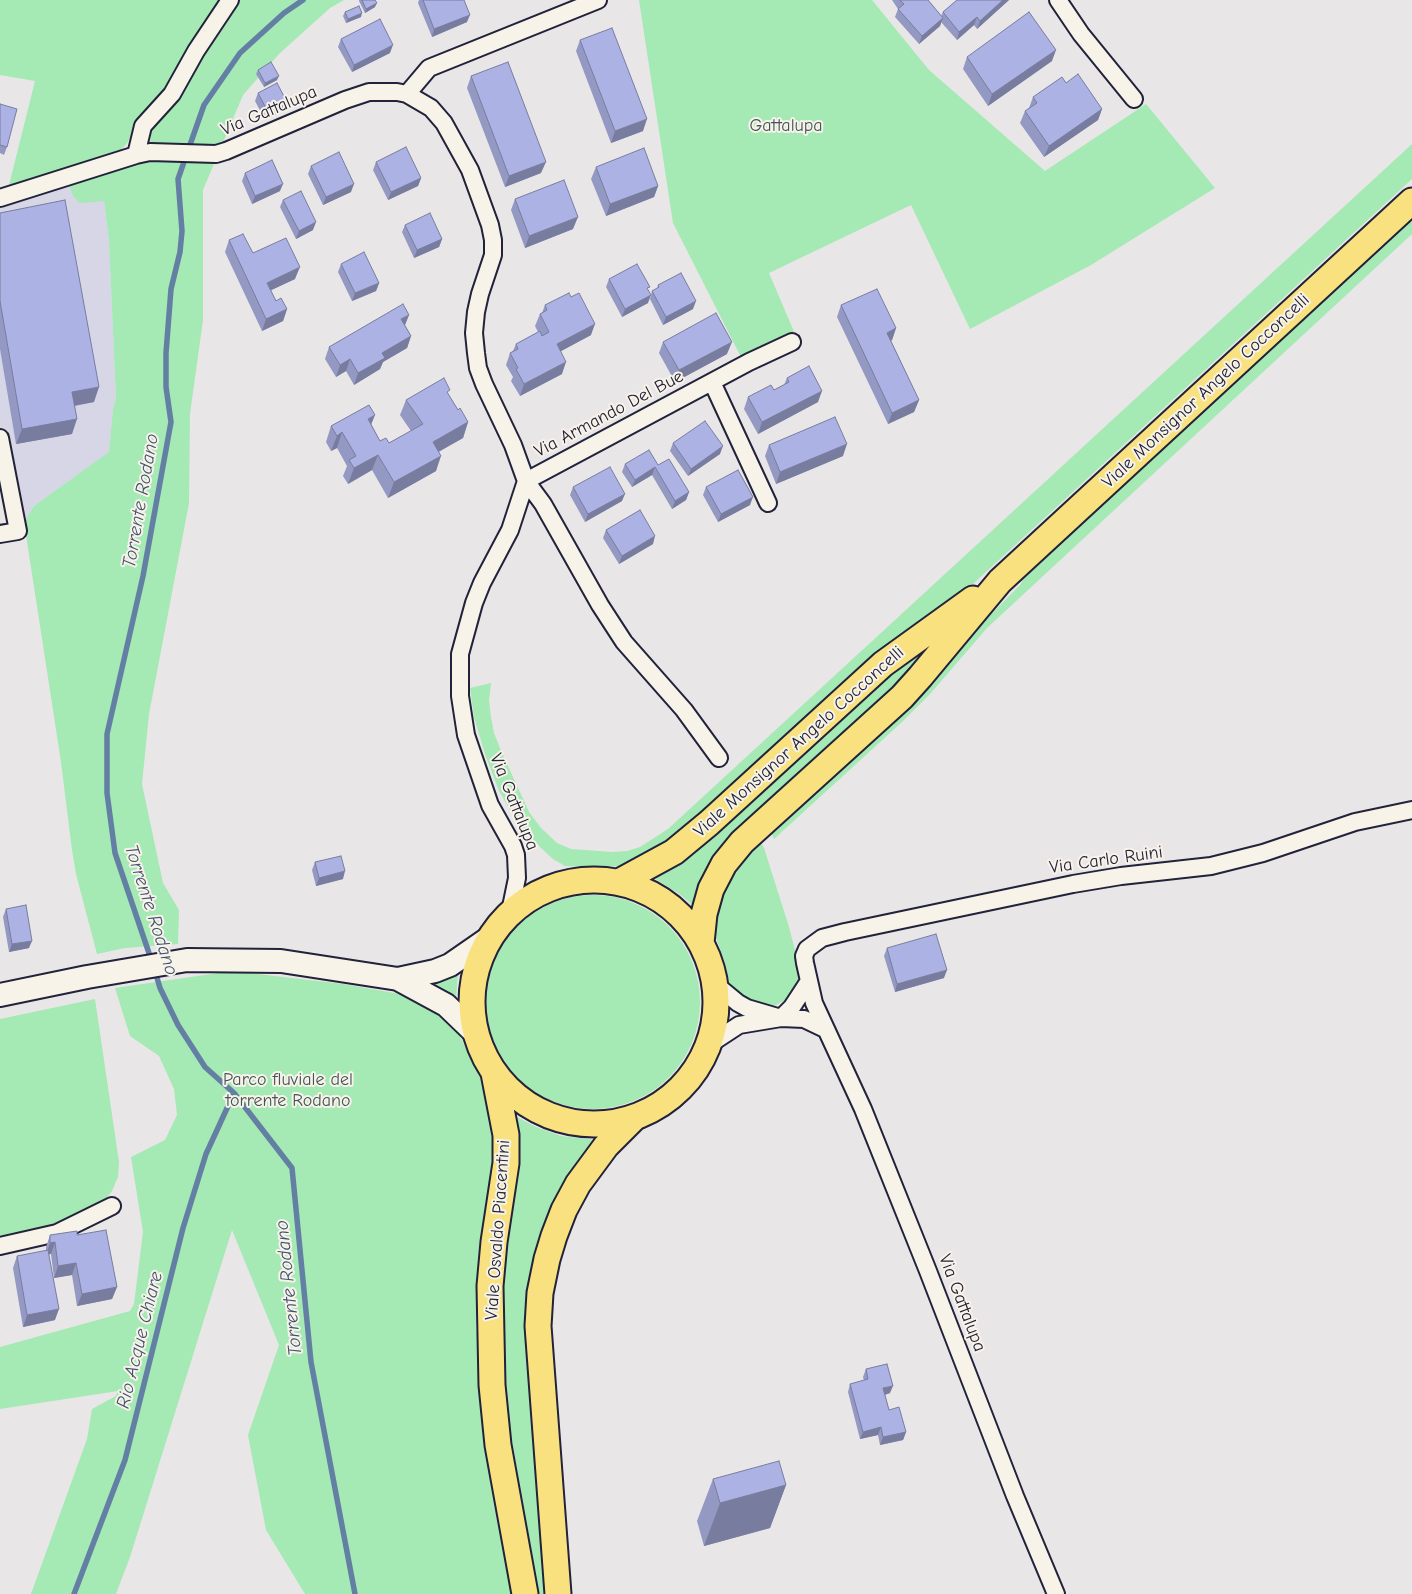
<!DOCTYPE html>
<style>
body{margin:0}
canvas{display:block;background:#e8e6e7}
</style>
<canvas width="1412" height="1594"></canvas>
<script>
const context = document.querySelector('canvas').getContext('2d');
context.lineJoin = 'round';
function fillPath(path, color) { context.fillStyle = color; context.fill(path, 'evenodd'); }
const shape = rows => new Path2D(rows.map(r => 'M' + r).join(''));
function stroke(path, color, width, dash) { context.strokeStyle = color; context.lineWidth = width; context.lineCap = dash ? 'butt' : 'round'; context.setLineDash(dash || []); context.stroke(path); }
function write(font, color, halo, rows, align = 'center') {
  context.font = font + ' "Comic Neue",sans-serif'; context.lineWidth = 4; context.setLineDash([]); context.textBaseline = 'middle'; context.strokeStyle = halo; context.fillStyle = color; for (const [text, x, y, turn = 0] of rows) {
    context.save(); context.translate(x, y); context.rotate((+turn || 0) * Math.PI / 180); context.textAlign = isNaN(turn) ? turn : align; if (halo) context.strokeText(text, 0, 0); context.fillText(text, 0, 0); context.restore();
  }
}
const built = shape([
 [76,174,104,200,109,241,116,398,113,409,109,453,34,506,18,531,0,438,0,196]
]);
const green = shape([
 [0,0,344,0,330,8,279,54,243,95,203,190,203,320,190,414,189,503,149,714,142,784,163,883,179,910,178,944,125,948,97,954,76,874,72,850,61,762,24,522,34,506,109,452,113,409,116,398,109,241,104,201,80,203,73,196,70,187,78,170,150,144,151,132,167,112,151,107,136,121,128,142,120,151,9,185,35,81,0,75],
 [639,0,872,0,929,70,1045,171,1146,104,1215,188,1091,265,970,329,911,205,769,273,795,334,743,361,673,223],
 [1412,144,1412,179,961,595,657,854,631,866,585,867,565,866,553,859,541,848,517,822,499,791,485,754,474,717,470,688,491,683,489,701,491,717,494,733,502,753,529,812,541,828,557,843,571,849,613,852,627,851,640,847,668,829],
 [1412,216,1412,234,987,628,930,694,902,722,774,839,768,826,898,709,1020,585,1024,578],
 [932,644,889,692,716,855,702,878,694,906,678,893,652,877,883,676],
 [760,841,764,848,789,927,802,977,787,999,774,1006,767,1006,743,999,728,985,725,963,714,932,718,899,732,873],
 '486 1002a107 107 0 1 1 214 0a107 107 0 1 1-214 0Z',
 [232,971,343,984,406,995,437,1009,458,1032,483,1084,493,1117,497,1141,485,1222,476,1326,496,1496,513,1594,305,1594,266,1530,248,1435,279,1345,232,1230,130,1557,116,1594,31,1594,87,1439,92,1409,116,1396,118,1391,0,1409,0,1347,130,1311,134,1304,143,1232,131,1157,165,1140,177,1115,174,1089,159,1056,130,1036,115,988],
 [458,972,456,1000,429,983],
 [95,999,119,1162,118,1177,112,1191,104,1201,56,1225,0,1239,0,1019],
 [515,1116,536,1127,561,1136,596,1140,574,1169,546,1225,548,1594,534,1594,510,1471,499,1328,506,1233,517,1179,518,1165]
]);
const stream = shape([
 [152,962,115,853,107,793,107,734,143,576,171,422,166,387,166,353,171,289,180,252,182,231,178,179,204,105,240,53,284,13,303,0],
 [155,971,160,988,178,1025,205,1067,234,1093,292,1168,311,1362,355,1594],
 [74,1594,125,1460,183,1228,206,1154,234,1093]
]);
const minor = shape([
 [1058,0,1081,34,1134,99],
 [407,94,429,68,598,0],
 [136,155,143,126,172,94,196,51,230,0],
 [0,198,136,155,150,152,216,154,226,151,345,100,369,92,397,92,407,94,431,108,444,123,470,170,490,225,493,240,493,255,480,294,476,312,474,333,476,353,478,368,484,384,513,445,526,481,510,530,482,583,474,603,460,654,460,696,466,735,490,805,513,846,516,855,517,878,510,912],
 [712,382,768,503],
 [0,438,18,531,0,534],
 [719,758,684,710,624,642,600,605,543,504,526,481,749,362,792,342],
 [715,984,738,1003,747,1008,781,1018,804,1019,825,1029],
 [707,1046,739,1025,781,1018,792,1007,809,981],
 [0,1246,57,1233,112,1206],
 [1056,1594,1015,1496,928,1271,863,1109,814,1003,805,963,804,956,807,949,822,938,845,932,1073,884,1121,876,1211,866,1263,853,1355,822,1412,810]
]);
const secondary = shape([
 [398,979,435,971,450,965,489,938],
 [0,995,87,977,187,960,281,961,398,979,446,1005,474,1032]
]);
const primary = shape([
 '472 1002a122 122 0 1 1 244 0a122 122 0 1 1-244 0Z',
 [619,882,674,852,709,823,883,664,973,599],
 [701,943,704,914,711,889,724,864,742,842,902,697,920,677,1000,581,1412,201],
 [494,1073,506,1135,506,1163,494,1242,490,1286,492,1385,498,1445,525,1594],
 [558,1594,538,1326,540,1293,547,1259,554,1236,564,1210,578,1184,606,1146,634,1118]
]);
const wall = shape([
 [359,0,375,0,375,7,365,13,359,1],
 [419,0,464,0,467,22,432,37,418,3],
 [892,0,928,0,941,16,943,12,957,0,1009,0,977,29,974,25,957,40,941,22,940,26,919,44,895,17,898,9],
 [345,12,361,17,346,23,343,16],
 [341,39,390,53,352,72,338,47],
 [580,40,643,131,611,143,576,51],
 [967,57,1052,61,988,106,963,69],
 [258,70,277,80,264,87,256,74],
 [471,76,541,173,505,187,467,88],
 [1066,83,1102,109,1098,120,1044,157,1020,123,1025,111,1029,108,1033,97],
 [258,93,287,102,284,110,265,120,255,101],
 [0,104,7,147,4,155,0,153],
 [376,162,421,178,418,186,388,200,373,170],
 [311,166,351,192,323,205,308,174],
 [596,167,658,186,654,197,606,216,591,179],
 [245,173,280,191,252,204,242,181],
 [515,199,573,229,525,248,511,210],
 [283,200,313,230,296,239,280,207],
 [0,213,94,402,75,406,72,434,16,444,0,349],
 [405,225,442,239,439,247,414,258,402,232],
 [229,240,295,279,271,290,276,301,287,309,283,321,262,331,225,252],
 [341,264,379,283,376,291,352,301,338,272],
 [609,279,648,291,648,303,622,317,606,287],
 [658,285,693,309,663,325,650,299,652,291,657,289],
 [545,305,591,335,561,351,562,374,520,396,511,381,513,377,506,365,510,353,513,351,516,344,538,332,535,326,540,314,542,313],
 [841,305,896,328,892,340,891,341,919,400,914,412,888,424,837,317],
 [409,315,405,325,411,336,407,348,383,362,380,369,354,385,346,371,336,377,325,359,329,347],
 [663,342,727,354,675,382,659,353],
 [787,378,818,402,758,434,744,409,748,397,774,390,784,385],
 [449,395,458,410,468,422,463,438,439,451,436,471,388,498,372,470,348,484,343,476,347,466,337,448,331,451,326,442,331,426,371,424,380,441,389,443,411,431,400,415,406,400],
 [673,443,720,454,688,476,670,451],
 [769,445,843,456,776,484,765,456],
 [625,464,658,465,689,492,686,500,672,509,652,475,632,487,622,472],
 [573,487,622,501,585,522,570,495],
 [706,487,750,505,718,522,703,495],
 [606,530,653,544,619,564,603,538],
 [315,862,343,879,316,886,312,870],
 [6,909,29,948,9,952,3,917],
 [887,948,944,978,895,992,884,956],
 [50,1235,77,1235,117,1287,112,1299,77,1306,72,1275,54,1278,51,1254,49,1254,55,1320,23,1327,13,1268,17,1256,46,1251,46,1247],
 [866,1369,890,1393,885,1395,889,1410,906,1432,903,1440,880,1445,878,1435,860,1439,848,1392,850,1384,864,1381,863,1377],
 [713,1479,786,1485,770,1528,704,1546,697,1521]
]);
const shadedWall = shape([
 [1003,0,1009,0,977,29,980,21],
 [377,3,375,7,365,13,366,9],
 [362,13,361,17,346,23,348,19],
 [470,15,467,22,432,37,434,29],
 [977,17,974,25,957,40,959,32],
 [943,18,940,26,919,44,922,36],
 [393,45,390,53,352,72,354,65],
 [1056,50,1052,61,988,106,992,94],
 [279,76,277,80,264,87,265,83],
 [287,102,284,110,265,120,268,112],
 [1102,109,1098,120,1044,157,1049,146],
 [647,119,643,131,611,143,615,131],
 [546,162,541,173,505,187,509,176],
 [421,178,418,186,388,200,391,192],
 [283,184,280,191,252,204,255,196],
 [354,184,351,192,323,205,326,197],
 [658,186,654,197,606,216,610,204],
 [578,217,573,229,525,248,529,236],
 [316,222,313,230,296,239,299,231],
 [442,239,439,247,414,258,417,250],
 [300,267,295,279,263,294,267,283],
 [379,283,376,291,352,301,355,293],
 [651,295,648,303,622,317,625,309],
 [696,301,693,309,663,325,666,317],
 [287,309,283,321,262,331,266,319],
 [409,315,404,327,401,319],
 [595,324,591,335,552,356,557,344],
 [896,328,892,340,883,345,887,333],
 [411,336,407,348,383,362,380,369,354,385,358,373,382,353],
 [732,342,727,354,675,382,679,370],
 [350,359,346,371,336,377,340,365],
 [566,362,562,374,520,396,524,384],
 [99,387,94,402,66,407,72,392],
 [822,391,818,402,758,434,762,422],
 [919,400,914,412,888,424,892,413],
 [375,415,369,430,368,419],
 [77,419,72,434,16,444,22,429],
 [468,422,463,438,428,458,433,442],
 [342,432,337,448,331,451,337,436],
 [847,444,843,456,776,484,780,472],
 [723,446,720,454,688,476,691,469],
 [378,455,372,470,348,484,354,468],
 [441,456,436,471,388,498,394,482],
 [655,467,652,475,632,487,635,480],
 [689,492,686,500,672,509,675,501],
 [625,494,622,501,585,522,588,514],
 [753,497,750,505,718,522,721,514],
 [655,536,653,544,619,564,622,556],
 [345,871,343,879,316,886,319,878],
 [32,941,29,948,9,952,12,944],
 [947,970,944,978,895,992,897,984],
 [55,1242,51,1254,46,1255,50,1243],
 [76,1263,72,1275,54,1278,58,1266],
 [117,1287,112,1299,77,1306,82,1294],
 [59,1309,55,1320,23,1327,27,1315],
 [893,1386,890,1393,880,1396,883,1388],
 [881,1427,878,1435,860,1439,863,1432],
 [906,1432,903,1440,880,1445,883,1437],
 [786,1485,770,1528,704,1546,720,1503]
]);
const building = shape([
 [362,0,375,0,377,3,366,9,362,0],
 [423,0,464,0,470,15,434,29,423,0],
 [900,0,928,0,943,18,922,36,898,9,904,4,900,0],
 [957,0,1003,0,980,21,977,17,959,32,943,12,957,0],
 [359,6,362,13,348,19,345,12,359,6],
 [1029,12,1056,50,992,94,967,57,1029,12],
 [380,19,393,45,354,65,341,39,380,19],
 [612,28,647,119,615,131,580,40,612,28],
 [271,62,279,76,265,83,258,70,271,62],
 [508,62,546,162,509,176,471,76,508,62],
 [1078,74,1102,109,1049,146,1025,111,1037,103,1033,97,1062,77,1066,83,1078,74],
 [277,83,287,102,268,112,258,93,277,83],
 [0,104,17,109,7,147,0,145,0,104],
 [406,147,421,178,391,192,376,162,406,147],
 [644,148,658,186,610,204,596,167,644,148],
 [339,152,354,184,326,197,311,166,339,152],
 [272,160,283,184,255,196,245,173,272,160],
 [564,180,578,217,529,236,515,199,564,180],
 [301,191,316,222,299,231,283,200,301,191],
 [65,200,99,387,72,392,77,419,22,429,0,301,0,213,65,200],
 [430,213,442,239,417,250,405,225,430,213],
 [243,234,253,253,286,238,300,267,267,283,276,301,281,298,287,309,266,319,229,240,243,234],
 [364,252,379,283,355,293,341,264,364,252],
 [637,264,650,287,647,288,651,295,625,309,609,279,637,264],
 [681,273,696,301,666,317,652,291,659,287,658,285,681,273],
 [877,289,896,328,887,333,919,400,892,413,841,305,877,289],
 [569,293,571,297,579,293,595,324,557,344,566,362,524,384,516,369,518,368,510,353,518,349,516,344,540,331,542,336,549,332,540,314,547,310,545,305,569,293],
 [403,304,409,315,401,319,411,336,382,353,385,358,358,373,350,359,340,365,329,347,403,304],
 [716,313,732,342,679,370,663,342,716,313],
 [809,366,822,391,762,422,748,397,771,385,774,390,789,382,787,378,809,366],
 [444,378,450,390,447,392,458,410,460,408,468,422,433,442,441,456,394,482,378,455,354,468,349,460,356,456,342,432,337,436,331,426,369,405,375,415,368,419,380,441,386,438,389,443,423,424,406,400,444,378],
 [835,417,847,444,780,472,769,445,835,417],
 [705,421,723,446,691,469,673,443,705,421],
 [649,450,658,465,669,459,689,492,675,501,655,467,635,480,625,464,649,450],
 [610,467,625,494,588,514,573,487,610,467],
 [738,470,753,497,721,514,706,487,738,470],
 [640,510,655,536,622,556,606,530,640,510],
 [341,856,345,871,319,878,315,862,341,856],
 [26,905,32,941,12,944,6,909,26,905],
 [936,934,947,970,897,984,887,948,936,934],
 [106,1230,117,1287,82,1294,76,1263,58,1266,55,1242,50,1243,50,1235,77,1231,77,1235,106,1230],
 [48,1250,59,1309,27,1315,17,1256,48,1250],
 [887,1364,893,1386,883,1388,889,1410,899,1407,906,1432,883,1437,881,1427,863,1432,850,1384,868,1379,866,1369,887,1364],
 [779,1461,786,1485,720,1503,713,1479,779,1461]
]);
const streetNames = [
 ["Via Gattalupa",269,111,-23],
 ["Viale Monsignor Angelo Cocconcelli",1206,391,-43],
 ["Via Armando Del Bue",609,414,-28],
 ["Viale Monsignor Angelo Cocconcelli",799,742,-42],
 ["Via Gattalupa",514,802,68],
 ["Via Carlo Ruini",1106,860,-8],
 ["Viale Osvaldo Piacentini",498,1230,-86],
 ["Via Gattalupa",962,1303,69]
];
const parkNames = [
 ["Gattalupa",786,126],
 ["Parco fluviale del",288,1080],
 ["torrente Rodano",288,1101]
];
const waterNames = [
 ["Torrente Rodano",141,501,-80],
 ["Torrente Rodano",151,910,72],
 ["Torrente Rodano",289,1288,-96],
 ["Rio Acque Chiare",140,1340,-76]
];
fillPath(built, '#d6d6e6');
fillPath(green, '#a5e9b4');
stroke(stream, '#647fa4', 5.5);
stroke(minor, '#22223b', 20);
stroke(secondary, '#22223b', 26);
stroke(primary, '#22223b', 29);
stroke(minor, '#f7f3e8', 16);
stroke(secondary, '#f7f3e8', 22);
stroke(primary, '#fae180', 25);
fillPath(wall, '#9499c3');
fillPath(shadedWall, '#787d9f');
fillPath(building, '#acb2e3');
stroke(building, '#787d9f', 1);
write('18px', '#22223b', '#f7f3e8', streetNames);
write('18px', '#435459', '#f7f3e8', parkNames);
write('italic 19px', '#435070', '#f7f3e8', waterNames);
</script>
